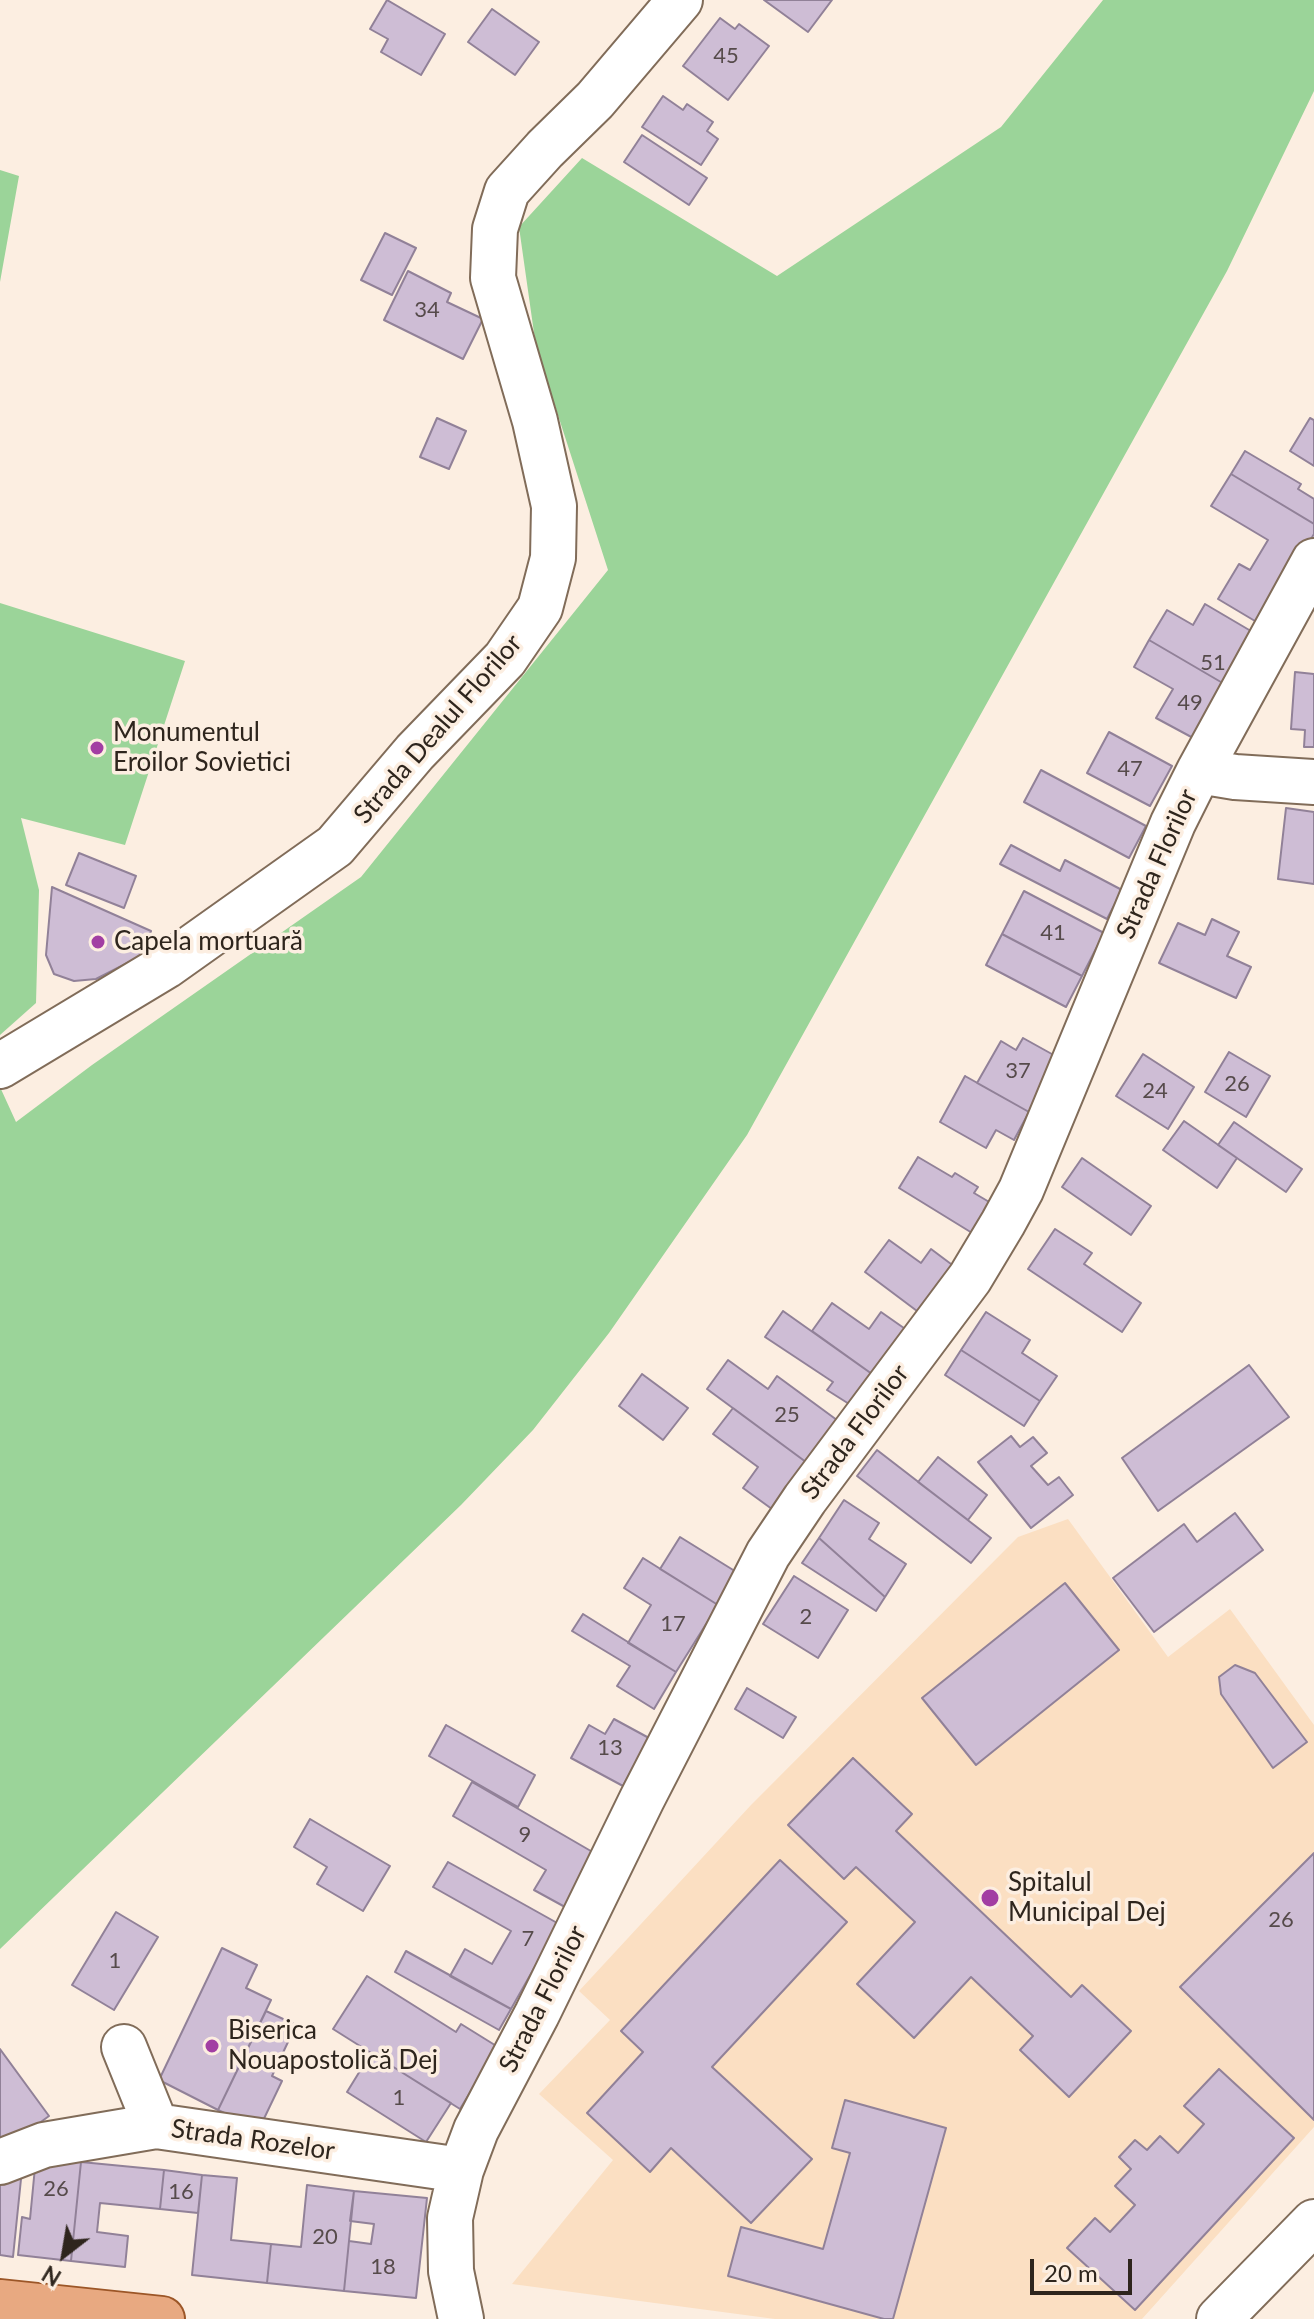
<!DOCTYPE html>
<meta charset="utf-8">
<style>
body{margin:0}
#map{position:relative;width:1314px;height:2319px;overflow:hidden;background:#fceee1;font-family:Lato,sans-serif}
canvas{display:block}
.north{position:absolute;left:24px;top:2215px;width:80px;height:80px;-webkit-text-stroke:6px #fceee1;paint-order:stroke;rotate:211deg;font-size:22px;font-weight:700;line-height:32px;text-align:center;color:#2e251d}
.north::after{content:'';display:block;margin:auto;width:28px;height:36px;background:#2e251d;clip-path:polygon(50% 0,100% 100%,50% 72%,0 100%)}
.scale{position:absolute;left:1030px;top:2259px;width:102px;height:36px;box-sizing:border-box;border:4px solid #2e251d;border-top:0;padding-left:10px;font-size:24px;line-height:28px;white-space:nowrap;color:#2e251d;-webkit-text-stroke:6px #fceee1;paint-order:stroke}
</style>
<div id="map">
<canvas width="1314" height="2319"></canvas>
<div class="north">N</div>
<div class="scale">20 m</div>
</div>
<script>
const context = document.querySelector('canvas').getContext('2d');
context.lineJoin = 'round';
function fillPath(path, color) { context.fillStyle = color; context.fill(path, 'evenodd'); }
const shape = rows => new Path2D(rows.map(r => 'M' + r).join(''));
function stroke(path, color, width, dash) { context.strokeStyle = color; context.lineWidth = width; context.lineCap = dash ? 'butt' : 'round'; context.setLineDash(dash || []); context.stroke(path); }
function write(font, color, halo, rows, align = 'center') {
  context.font = font + ' Lato,sans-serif'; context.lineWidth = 7; context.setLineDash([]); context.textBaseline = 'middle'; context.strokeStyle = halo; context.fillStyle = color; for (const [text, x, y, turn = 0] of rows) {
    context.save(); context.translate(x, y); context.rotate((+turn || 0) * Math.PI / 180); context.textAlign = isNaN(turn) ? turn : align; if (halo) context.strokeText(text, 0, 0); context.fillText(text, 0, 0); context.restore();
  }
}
const built = shape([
 [1068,1519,1168,1657,1230,1609,1314,1725,1314,2127,1142,2319,775,2319,512,2284,613,2160,539,2094,610,2020,579,1991,751,1805,1018,1537]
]);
const green = shape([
 [1103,0,1314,0,1314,91,1227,271,747,1135,609,1333,533,1430,461,1505,0,1949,0,1087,16,1122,92,1065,361,877,608,570,536,347,519,227,582,158,777,276,1001,127],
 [0,170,19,176,0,282],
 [0,603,185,661,125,845,21,818,39,890,36,1003,0,1035]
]);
const building = shape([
 [387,0,445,34,421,75,381,52,388,39,370,29,387,0],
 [764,0,832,0,808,32,764,0],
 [492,9,539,42,515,75,468,42,492,9],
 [720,18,735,29,739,24,769,46,728,100,683,66,720,18],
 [663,96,683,110,687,104,713,122,707,131,718,139,701,165,642,127,663,96],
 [642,135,707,178,689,205,624,162,642,135],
 [385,233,416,248,392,295,361,280,385,233],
 [408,271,451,293,447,302,483,319,463,359,384,320,408,271],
 [437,418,466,431,449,469,420,457,437,418],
 [1310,418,1314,420,1314,466,1290,451,1310,418],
 [1245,451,1301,484,1298,489,1314,499,1314,524,1231,474,1245,451],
 [1231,474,1314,524,1314,534,1260,624,1218,599,1239,564,1250,570,1268,540,1211,506,1231,474],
 [1205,604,1256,634,1226,685,1149,640,1167,610,1193,625,1205,604],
 [1149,640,1226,685,1195,739,1156,718,1173,689,1134,667,1149,640],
 [1295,672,1314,674,1314,747,1304,747,1305,730,1291,729,1295,672],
 [1109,732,1172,766,1150,806,1087,773,1109,732],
 [1041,770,1146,826,1129,858,1024,802,1041,770],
 [1286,808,1314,812,1314,884,1278,879,1286,808],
 [1011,845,1060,871,1065,860,1122,890,1107,919,1000,864,1011,845],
 [79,853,136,876,124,908,66,885,79,853],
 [52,887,151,931,147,953,96,979,74,981,54,974,46,955,52,887],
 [1024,891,1104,933,1082,976,1002,934,1024,891],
 [1212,919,1239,932,1227,956,1251,967,1236,998,1159,963,1178,923,1205,935,1212,919],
 [1002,934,1082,976,1066,1007,986,965,1002,934],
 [1023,1038,1059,1058,1029,1112,977,1083,1001,1041,1016,1050,1023,1038],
 [1229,1052,1270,1076,1246,1117,1205,1092,1229,1052],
 [1143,1054,1194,1087,1168,1129,1116,1096,1143,1054],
 [965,1076,1029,1112,1014,1140,996,1130,986,1148,940,1122,965,1076],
 [1184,1121,1237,1158,1217,1188,1163,1150,1184,1121],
 [1234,1122,1302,1169,1286,1192,1218,1145,1234,1122],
 [918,1157,952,1177,955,1173,978,1187,974,1193,996,1206,977,1236,899,1188,918,1157],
 [1082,1158,1151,1206,1131,1235,1062,1187,1082,1158],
 [1055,1229,1092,1253,1084,1264,1141,1303,1122,1332,1028,1269,1055,1229],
 [889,1240,921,1263,931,1249,959,1270,925,1317,865,1272,889,1240],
 [832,1303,869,1329,881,1312,911,1333,879,1379,812,1331,832,1303],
 [783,1311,879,1379,857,1409,827,1390,833,1382,765,1337,783,1311],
 [986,1312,1030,1340,1022,1353,1057,1376,1040,1401,961,1350,986,1312],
 [961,1350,1040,1401,1024,1426,945,1375,961,1350],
 [728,1360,768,1389,777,1376,841,1423,810,1465,707,1389,728,1360],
 [1249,1365,1289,1417,1158,1511,1122,1458,1249,1365],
 [642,1374,688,1408,663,1440,619,1406,642,1374],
 [733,1408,810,1465,776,1512,743,1488,758,1467,713,1434,733,1408],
 [1011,1436,1020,1447,1033,1437,1047,1453,1031,1466,1048,1485,1059,1477,1073,1495,1031,1528,978,1462,1011,1436],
 [877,1450,991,1538,971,1563,857,1476,877,1450],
 [938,1457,987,1495,968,1520,918,1482,938,1457],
 [844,1500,879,1523,869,1539,906,1564,885,1597,819,1538,844,1500],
 [1235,1513,1263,1550,1154,1632,1113,1578,1184,1524,1197,1542,1235,1513],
 [680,1537,738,1573,718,1605,660,1569,680,1537],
 [819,1538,885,1597,876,1611,802,1563,819,1538],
 [643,1558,718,1605,676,1672,628,1643,651,1605,624,1588,643,1558],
 [794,1576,848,1610,818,1658,763,1624,794,1576],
 [1065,1583,1119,1650,976,1765,922,1698,1065,1583],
 [583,1614,676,1672,654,1709,617,1686,630,1666,572,1631,583,1614],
 [1235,1665,1255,1673,1307,1742,1273,1768,1221,1694,1219,1677,1235,1665],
 [747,1688,796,1717,783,1738,735,1709,747,1688],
 [614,1719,649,1738,623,1786,571,1758,589,1725,605,1734,614,1719],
 [446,1725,535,1775,518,1807,429,1756,446,1725],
 [853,1758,912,1814,896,1831,1071,1997,1082,1985,1131,2031,1069,2097,1020,2050,1033,2036,971,1977,914,2038,857,1984,915,1922,856,1867,844,1879,788,1825,853,1758],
 [472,1782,596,1854,565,1907,534,1890,546,1870,453,1816,472,1782],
 [310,1819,390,1866,363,1911,317,1884,327,1867,294,1847,310,1819],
 [1314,1853,1314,2120,1180,1987,1314,1853],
 [780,1860,847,1922,712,2067,812,2159,751,2223,671,2148,650,2172,587,2113,643,2052,621,2031,780,1860],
 [448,1862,559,1924,511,2009,450,1976,465,1949,492,1964,511,1931,433,1887,448,1862],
 [116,1912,158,1937,114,2010,72,1985,116,1912],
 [222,1948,257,1965,246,1988,271,2000,218,2110,159,2080,222,1948],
 [406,1951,511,2009,499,2030,395,1972,406,1951],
 [367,1976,456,2032,461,2024,498,2047,460,2109,333,2029,367,1976],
 [266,2011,296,2025,272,2076,282,2081,259,2129,218,2110,266,2011],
 [0,2049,49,2116,0,2152,0,2049],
 [371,2053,451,2103,426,2142,347,2092,371,2053],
 [1219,2069,1294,2138,1135,2310,1067,2248,1095,2218,1110,2232,1135,2205,1115,2186,1131,2169,1119,2157,1135,2140,1147,2150,1160,2136,1178,2153,1204,2124,1184,2106,1219,2069],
 [845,2100,946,2128,893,2319,884,2319,728,2276,741,2227,823,2249,850,2153,832,2148,845,2100],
 [36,2157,81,2162,71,2261,18,2255,22,2217,30,2219,36,2157],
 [81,2162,164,2170,160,2209,100,2203,97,2232,128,2236,125,2267,71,2261,81,2162],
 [164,2170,202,2175,198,2213,160,2209,164,2170],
 [202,2175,237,2178,231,2240,271,2244,267,2283,192,2275,202,2175],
 [0,2177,21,2179,13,2257,0,2255,0,2177],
 [307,2185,354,2191,344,2291,267,2283,271,2244,301,2247,307,2185],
 [354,2191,427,2198,416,2298,344,2291,349,2241,371,2244,374,2224,350,2221,354,2191]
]);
const minor = shape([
 [1199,771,1235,777,1314,782],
 [0,1066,166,966,335,846,415,752,505,659,540,608,553,558,554,506,535,421,493,278,495,229,507,191,545,149,595,100,680,0],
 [124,2047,156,2126],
 [0,2162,44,2145,156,2126,461,2170],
 [461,2319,451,2271,450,2218,461,2170,476,2130,537,2014,642,1799,768,1554,805,1499,970,1278,1003,1223,1021,1190,1173,823,1199,771,1314,561],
 [1219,2319,1314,2222]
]);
const major = shape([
 [0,2302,162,2319]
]);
const markers = [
 [97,748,8,"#a23ea3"],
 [98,942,8,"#a23ea3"],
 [990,1898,10,"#a23ea3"],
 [212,2046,8,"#a23ea3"]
];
const numberNames = [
 ["45",726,56],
 ["34",427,310],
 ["51",1213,663],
 ["49",1190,703],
 ["47",1130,769],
 ["41",1053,933],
 ["37",1018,1071],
 ["26",1237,1084],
 ["24",1155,1091],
 ["25",787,1415],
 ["2",806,1617],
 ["17",673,1624],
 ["13",610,1748],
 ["9",525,1835],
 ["26",1281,1920],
 ["7",528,1939],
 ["1",115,1961],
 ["1",399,2098],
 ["26",56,2189],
 ["16",181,2192],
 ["20",325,2237],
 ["18",383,2267]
];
const streetNames = [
 ["Strada Dealul Florilor",438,729,-49],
 ["Strada Florilor",1157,864,-66],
 ["Strada Florilor",855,1432,-53],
 ["Strada Florilor",543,1999,-63],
 ["Strada Rozelor",253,2140,8]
];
const poiNames = [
 ["Monumentul",113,733],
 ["Eroilor Sovietici",113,763],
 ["Capela mortuară",114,942],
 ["Spitalul",1008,1883],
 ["Municipal Dej",1008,1913],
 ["Biserica",228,2031],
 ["Nouapostolică Dej",228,2061]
];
fillPath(built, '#fbdfc2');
fillPath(green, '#9bd499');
fillPath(building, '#cebdd5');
stroke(building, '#918198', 2);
stroke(minor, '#816c59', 48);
stroke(major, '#9c5627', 48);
stroke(minor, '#fff', 44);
stroke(major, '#e8a981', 44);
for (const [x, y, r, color] of markers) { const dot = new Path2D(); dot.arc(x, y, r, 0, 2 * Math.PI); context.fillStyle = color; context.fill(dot); stroke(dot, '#fceee1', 3); }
write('22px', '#564b4b', null, numberNames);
write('26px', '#2e251d', '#fceee1', streetNames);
write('26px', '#2e251d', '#fceee1', poiNames, 'left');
</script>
